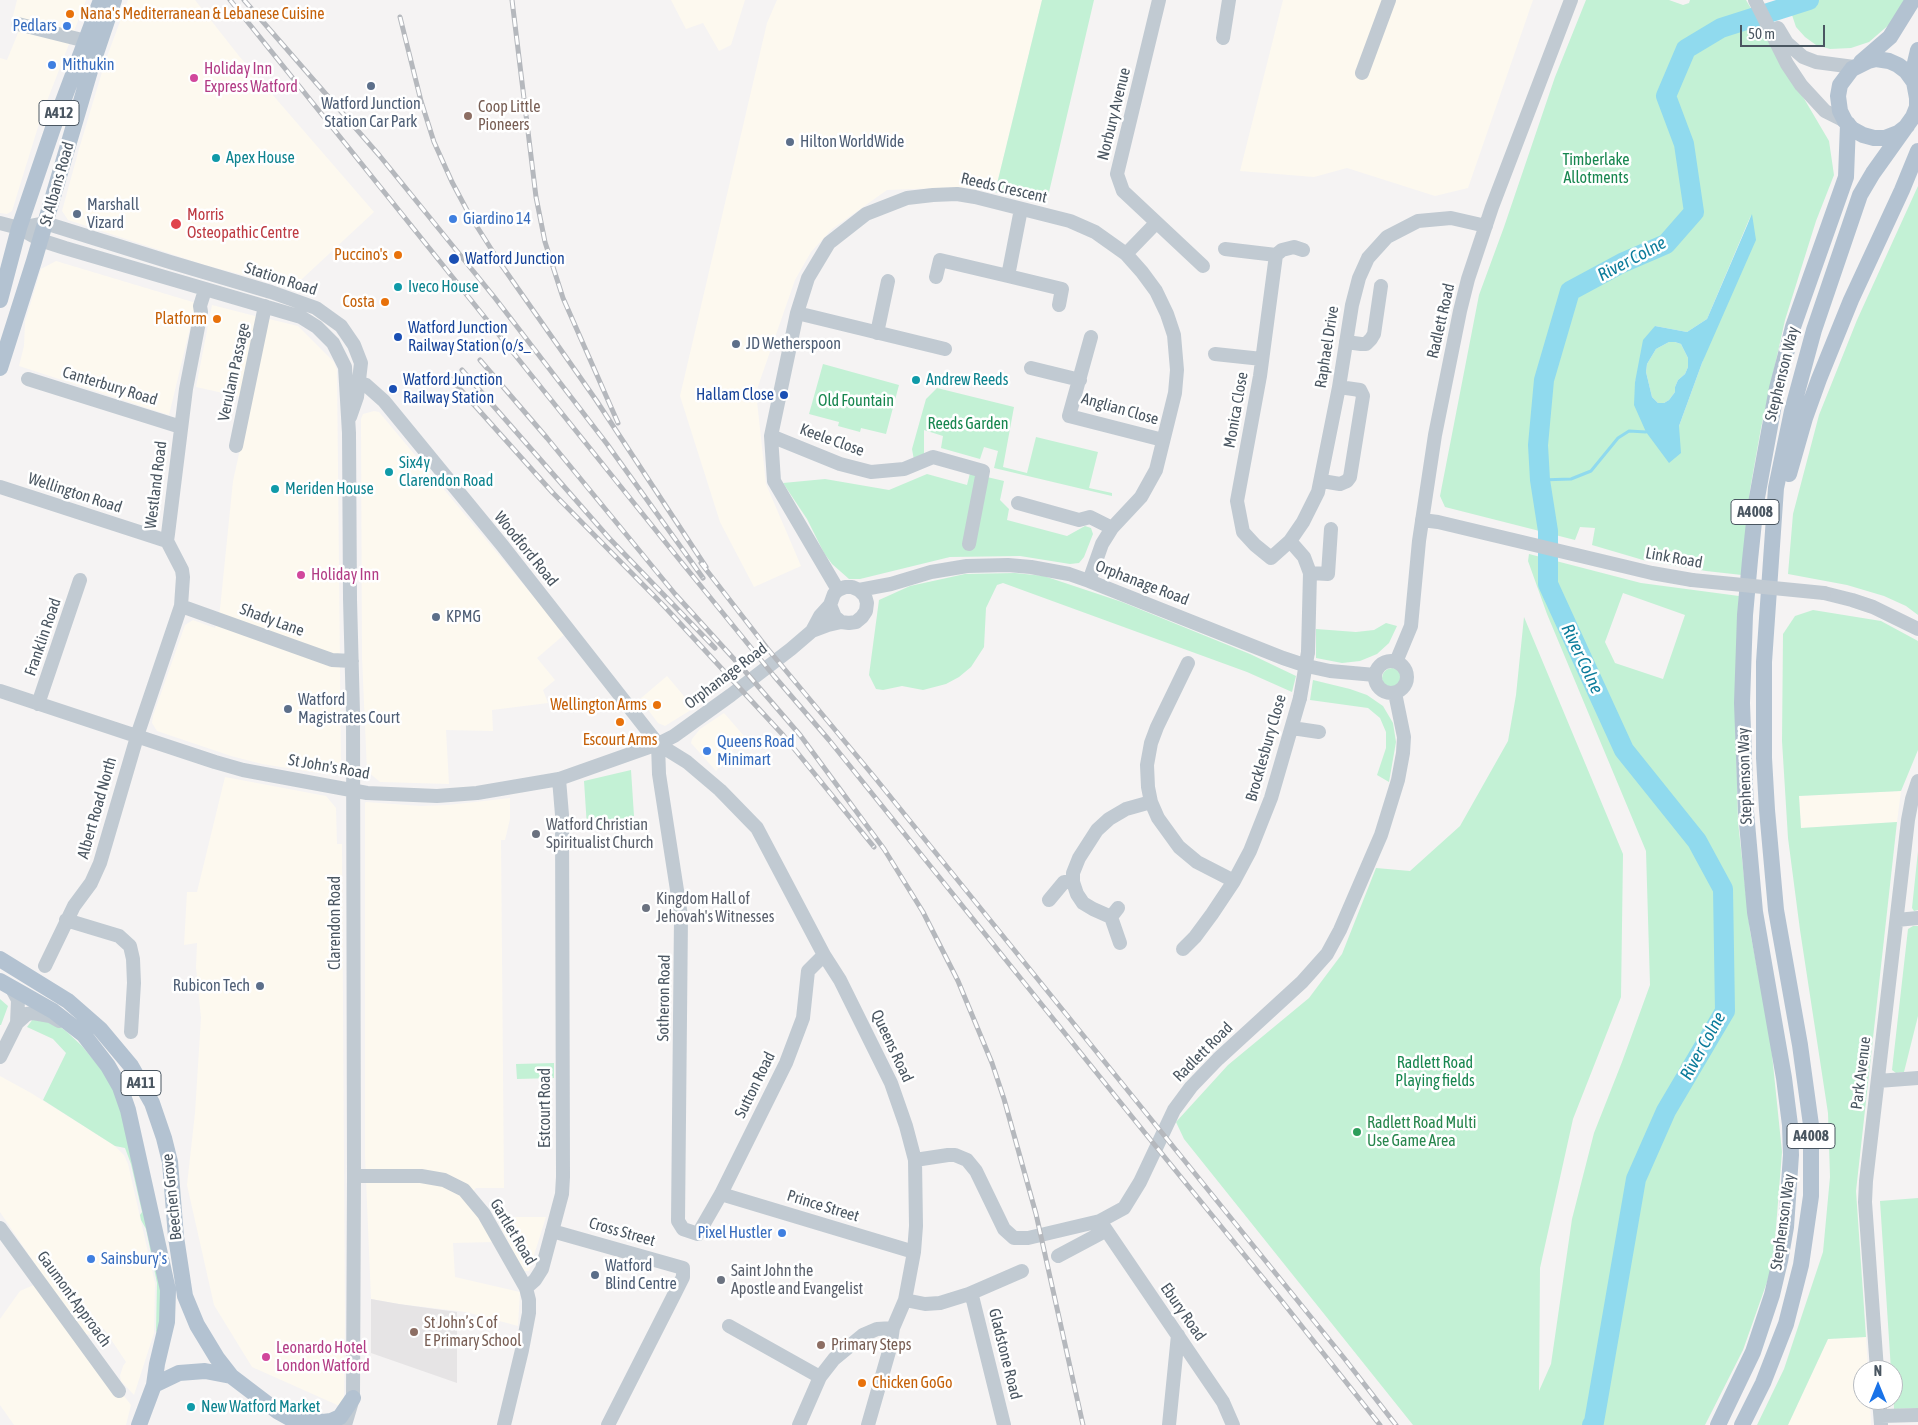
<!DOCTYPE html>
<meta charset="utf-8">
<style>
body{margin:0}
#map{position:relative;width:1918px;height:1425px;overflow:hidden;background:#f5f3f3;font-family:"Asap Condensed",sans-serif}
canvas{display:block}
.north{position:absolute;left:1853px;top:1360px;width:50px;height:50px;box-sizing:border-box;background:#fff;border:1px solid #b7bbc0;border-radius:50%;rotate:0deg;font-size:14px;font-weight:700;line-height:20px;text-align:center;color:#4a5661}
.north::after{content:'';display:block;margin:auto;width:18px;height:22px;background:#1a73e8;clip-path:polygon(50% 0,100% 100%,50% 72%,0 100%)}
.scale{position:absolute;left:1740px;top:25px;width:85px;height:22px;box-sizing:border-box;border:2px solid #4a5661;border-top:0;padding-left:6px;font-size:15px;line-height:18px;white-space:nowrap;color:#4a5661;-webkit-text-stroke:4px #fff;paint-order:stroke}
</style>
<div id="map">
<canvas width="1918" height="1425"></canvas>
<div class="north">N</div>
<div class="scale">50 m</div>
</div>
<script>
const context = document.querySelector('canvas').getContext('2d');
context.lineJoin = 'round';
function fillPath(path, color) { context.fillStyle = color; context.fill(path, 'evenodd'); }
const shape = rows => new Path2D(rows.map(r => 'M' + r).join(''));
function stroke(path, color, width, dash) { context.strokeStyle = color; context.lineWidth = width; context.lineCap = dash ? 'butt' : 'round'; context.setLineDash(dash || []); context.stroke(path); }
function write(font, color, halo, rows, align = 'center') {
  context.font = font + ' "Asap Condensed",sans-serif'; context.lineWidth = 5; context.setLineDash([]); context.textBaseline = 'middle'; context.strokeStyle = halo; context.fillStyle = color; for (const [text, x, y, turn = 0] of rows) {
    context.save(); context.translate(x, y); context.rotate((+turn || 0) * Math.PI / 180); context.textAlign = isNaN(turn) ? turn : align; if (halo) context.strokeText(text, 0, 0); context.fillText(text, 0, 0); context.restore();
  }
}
const commercial = shape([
 [17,0,86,0,42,114,12,211,7,214,0,213,0,58,7,60,20,28,11,24],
 [128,0,195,0,239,56,374,212,302,279,284,286,205,265,68,220,62,211,79,149,105,62],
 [671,0,745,0,731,45,719,51,703,23,686,29],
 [777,0,1042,0,995,192,963,187,887,190,832,229,811,252,795,280,756,392,766,484,801,566,754,587,720,522,680,396,767,23],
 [1283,0,1533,0,1468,188,1435,196,1347,168,1314,177,1240,171],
 [56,261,196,303,169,415,19,366,24,346,25,322,41,269],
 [212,305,259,317,241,397,196,387],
 [269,319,298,326,334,362,337,370,341,765,337,773,331,775,262,764,231,756,157,731,152,723,153,716,185,625,193,620,215,628,220,609,233,481],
 [374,411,379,412,565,634,537,658,555,680,543,690,548,703,492,710,493,731,446,730,449,784,380,782,367,771,362,658,361,419,363,414],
 [667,676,694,708,665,726,658,723,640,699],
 [724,713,744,736,716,771,691,743,692,739,700,729],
 [225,777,326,796,336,808,337,844,342,844,345,1320,344,1408,252,1367,214,1305,187,1185,195,1113,201,1018,196,967,197,943,184,945,187,892,197,892],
 [1901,791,1897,822,1801,828,1799,796],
 [510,798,510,819,505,840,501,840,504,1188,476,1188,465,1200,475,1212,494,1242,453,1243,455,1277,520,1292,518,1326,466,1312,399,1304,371,1299,365,1155,365,803,366,802,421,806,448,805],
 [0,1076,31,1093,115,1146,124,1155,128,1164,155,1283,154,1333,134,1395,121,1381,120,1376,123,1366,126,1362,104,1329,90,1335,86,1334,76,1325,0,1212],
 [496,1217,546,1217,529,1271,523,1271],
 [36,1284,131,1405,126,1425,14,1425,0,1405,0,1319,20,1291],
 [1866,1337,1868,1370,1863,1370,1863,1400,1870,1400,1871,1425,1788,1425,1828,1339]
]);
const education = shape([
 [371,1299,399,1304,457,1312,457,1383,371,1353]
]);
const green = shape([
 [1042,0,1094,0,1046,205,995,192],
 [1586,0,1669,0,1683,5,1689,3,1690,0,1746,0,1829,141,1834,175,1816,221,1785,320,1761,428,1750,490,1742,575,1706,571,1643,560,1592,545,1595,528,1580,527,1575,540,1445,507,1440,496,1479,295,1504,227,1555,77],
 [1751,215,1702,363,1679,426,1635,382,1655,326,1687,332,1707,319],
 [1787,0,1906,0,1891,23,1869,42,1851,48,1830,49,1816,45,1805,37,1796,27],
 [1918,186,1918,615,1906,606,1884,596,1847,585,1788,574,1793,514,1819,415,1857,320],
 [1669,342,1675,342,1681,344,1688,358,1688,367,1685,374,1678,380,1675,387,1675,392,1669,400,1664,403,1658,403,1652,397,1646,372,1647,364,1656,349],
 [823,364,899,385,886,434,861,428,860,432,838,426,839,422,809,414],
 [937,388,1014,407,1003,467,1027,473,1036,437,1098,452,1089,488,1112,493,1112,496,994,468,998,451,984,447,980,459,941,448,943,436,924,430,924,456,914,460,912,449,926,399],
 [970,473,1004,481,1000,500,1009,509,1007,520,1067,536,1085,526,1091,528,1093,534,1084,557,1079,563,1070,564,1020,556,950,557,860,579,849,579,832,564,824,553,807,519,783,483,825,479,889,490,927,474,967,485],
 [1529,554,1641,583,1739,596,1735,702,1738,822,1750,931,1770,1035,1782,1152,1773,1265,1743,1350,1705,1425,1413,1425,1184,1139,1176,1122,1228,1065,1309,998,1342,954,1376,868,1410,871,1460,826,1508,741,1516,695,1524,617,1623,854,1621,997,1573,1119,1540,1268,1539,1391,1551,1364,1572,1219,1594,1133,1622,1062,1650,985,1646,851,1547,614,1528,561],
 [1623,593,1685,615,1663,679,1615,663,1605,642],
 [1015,573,1044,576,1122,602,1250,654,1296,676,1292,692,1247,672,1003,583,997,585,986,608,984,647,971,667,959,677,946,684,923,690,902,686,883,690,876,689,869,675,879,600,910,586,965,574],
 [1813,610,1881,621,1918,641,1918,750,1901,791,1799,796,1801,828,1897,822,1856,1191,1866,1337,1828,1339,1788,1425,1757,1425,1784,1369,1823,1252,1830,1177,1828,1113,1800,930,1788,838,1782,741,1783,634,1795,616],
 [1386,623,1397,626,1389,643,1377,654,1360,661,1342,663,1316,658,1316,629,1356,632,1374,630],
 '1382 678a10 10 0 1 1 20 0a10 10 0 1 1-20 0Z',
 [1313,680,1350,689,1367,695,1383,706,1393,723,1396,742,1389,782,1377,775,1386,748,1386,732,1380,718,1368,708,1310,700],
 [631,770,634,816,587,827,584,781],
 [1918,851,1918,910,1914,911,1912,908],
 [1913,926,1918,926,1918,1016,1904,1072,1896,1073,1892,1070,1908,929],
 [0,999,8,1006,1,1025,0,1025],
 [33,1019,53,1022,66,1031,82,1046,111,1081,121,1106,162,1297,160,1323,156,1333,157,1283,146,1229,141,1220,140,1215,142,1212,131,1164,125,1148,115,1146,43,1100,66,1053,53,1039,27,1027],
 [554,1063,554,1078,517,1079,516,1064],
 [1918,1198,1918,1408,1894,1409,1893,1370,1891,1370,1880,1201]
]);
const water = shape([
 [1752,214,1756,240,1702,363,1679,426,1681,453,1669,463,1646,432,1634,405,1635,382,1643,340,1655,326,1687,332,1707,319],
 [1669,342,1675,342,1681,344,1688,358,1688,367,1685,374,1678,380,1675,387,1675,392,1669,400,1664,403,1658,403,1652,397,1646,372,1647,364,1656,349]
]);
const stream = shape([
 [1540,480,1571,479,1591,471,1618,438,1629,431,1646,432]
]);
const river = shape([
 [1592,1425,1594,1422,1636,1179,1666,1111,1725,1011,1723,889,1697,841,1624,750,1548,584,1548,531,1540,480,1538,445,1544,380,1570,291,1622,263,1666,244,1694,212,1684,144,1666,96,1686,49,1721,28,1809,0]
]);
const minor = shape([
 [1159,0,1117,174,1123,191,1203,266],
 [1755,0,1787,64,1801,85,1825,111,1845,121],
 [18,24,86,41],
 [1778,28,1787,43,1803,57,1816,62,1854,67],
 [1223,38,1229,0],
 [1362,73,1389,0],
 [0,223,19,228,40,240,65,248,301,317,317,327,333,343,345,367,349,433,350,599,353,713,354,1176,353,1398,345,1425],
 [19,228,45,223,170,262,271,292,316,308,341,326,354,345,361,363,357,397,350,417],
 [1225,249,1276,255],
 [1303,250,1294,247,1282,250,1276,255,1260,376,1237,501,1243,532,1255,545,1271,558,1290,541,1303,522,1318,492,1339,387,1352,305,1359,278,1368,258,1387,237,1418,221,1451,218,1486,226],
 [1126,254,1156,223],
 [1008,276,1021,209],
 [936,277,940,260,1008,276,1062,289,1059,305],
 [797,313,945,349],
 [877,333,888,281],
 [1091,337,1069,416,1163,440],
 [1346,342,1361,344,1366,344,1371,339,1374,334,1381,286],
 [1215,354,1262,359],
 [1031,368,1080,380],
 [28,379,181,427],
 [360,383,366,385,384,401,502,545,658,744,687,762,720,790,757,828,824,955,840,980,891,1083,906,1126,915,1160,916,1226,914,1252,905,1300,893,1328,890,1348,868,1425],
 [771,436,840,464,871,472,904,469,933,457,983,471,969,544],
 [236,446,265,306],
 [1322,481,1340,484,1347,481,1350,477,1363,396,1360,390,1339,387],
 [0,487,167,541],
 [1018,503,1079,520,1090,517,1112,528],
 [1422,520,1438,522,1652,573,1692,580],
 [1290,541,1304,557,1310,573,1308,652],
 [1310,573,1328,574,1331,529],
 [838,590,774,481,771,436,797,313,808,278,829,243,866,214,907,198,933,195,957,194,975,197,1070,221,1095,232,1126,254,1142,272,1156,291,1167,314,1174,335,1177,370,1175,393,1156,470,1141,497,1112,528,1102,544,1089,581],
 [859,590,891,584,931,572,967,566,1008,565,1031,567,1069,574,1089,581,1283,658,1307,666,1330,671,1375,675],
 [1824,593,1852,600,1873,607,1918,629],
 [181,606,332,660,352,661],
 [812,631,820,616,830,605,834,594,838,590,845,587,852,587,859,590,865,596,867,603,866,611,862,617,856,622,849,623,841,622,835,617,830,605],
 '1375 677a16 16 0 1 1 32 0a16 16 0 1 1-32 0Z',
 [1396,662,1411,626,1419,541,1435,435,1460,311,1468,279,1492,207,1571,0],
 [1188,663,1157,727,1151,743,1147,765,1148,787,1151,802,1158,818,1179,847,1197,862,1234,881],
 [0,691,215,762,243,770,367,793,437,796,477,793,559,779,658,744,674,736,731,695,791,649,812,631,828,625,841,622],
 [38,704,80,580],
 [1292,728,1319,732],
 [658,744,659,774,681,916,678,1221,683,1229,698,1234,721,1194,786,1063,803,1018,808,971,824,955],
 [1049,900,1064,882,1073,882],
 [1118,908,1111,917,1120,943],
 [1111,917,1093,909,1083,903,1077,894,1073,882,1073,873,1079,858,1097,830,1109,819,1126,809,1151,802],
 [66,920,119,936,130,946,133,959,134,983,131,1032],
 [1897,920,1918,918],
 [1183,949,1195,937,1212,914,1234,881,1250,851,1271,798,1300,698],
 [45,966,74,906,91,883,100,863,139,730,181,606,183,577,182,570,167,541,168,534,186,389,201,312,200,306,205,290],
 [11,987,18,1000,17,1023,27,1014,33,1013,50,1016,59,1021],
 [0,1057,17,1023],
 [1878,1081,1918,1078],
 [915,1160,948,1155,955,1155,967,1160,976,1171,1004,1229,1014,1238,1028,1238,1100,1221,1124,1208,1140,1182,1174,1110,1191,1087,1218,1059,1302,982,1327,954,1340,930,1381,835,1398,780,1403,753,1404,737,1395,693],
 [354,1176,421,1176,444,1180,464,1190,484,1214,526,1288,529,1300,529,1313,522,1350,504,1425],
 [721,1194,914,1252],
 [1100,1221,1223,1402,1233,1425],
 [0,1228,119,1391],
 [552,1231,683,1268,683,1277,674,1295,608,1425],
 [1058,1256,1105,1231],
 [526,1288,535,1280,542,1269,562,1194,563,1177,562,815,559,779],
 [969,1294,973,1300,1004,1425],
 [905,1300,925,1304,940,1303,969,1294,1022,1271],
 [729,1326,820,1377],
 [1877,1370,1865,1202,1866,1181,1908,820,1912,799,1918,781],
 [1879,1400,1881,1424],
 [1881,1416,1918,1415],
 [799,1425,820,1377,834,1359,863,1335,877,1329,893,1328],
 [1169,1425,1178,1335]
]);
const major = shape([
 [1861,62,1890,37,1913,0],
 [1914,82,1914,67,1918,50],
 [0,300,19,228,53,128,101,0],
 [0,368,34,261,90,71,114,0],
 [1789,474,1805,418,1819,379,1851,300,1902,190,1918,151],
 [0,959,68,1001,100,1029,131,1066,152,1103,164,1138,170,1162,176,1237,185,1296,197,1325,217,1358,231,1376,277,1411,302,1425],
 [0,981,53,1011,84,1035,108,1066,120,1087,128,1110,168,1290,167,1322,157,1364,154,1385,139,1425],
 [154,1385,179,1373,205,1371,231,1376],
 [290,1415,323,1422,331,1421,340,1417,353,1398],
 [1718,1425,1753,1352,1772,1295,1780,1261,1786,1227,1791,1155,1790,1125,1784,1078,1755,912,1746,812,1742,703,1745,615,1750,560,1756,503,1777,388,1793,327,1846,177,1848,124],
 [1742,1425,1763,1383,1786,1324,1801,1265,1811,1196,1811,1125,1800,1045,1776,910,1767,810,1764,758,1764,662,1776,488,1792,411,1814,330,1860,195,1873,173,1913,117,1917,107,1917,98,1914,82,1906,71,1898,65,1889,61,1876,59,1868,61,1852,69,1840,85,1838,96,1840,111,1845,121,1852,129,1863,135,1874,138,1885,138,1898,133,1907,126]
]);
const rail = shape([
 [230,0,674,553,774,676,829,740,1145,1133,1281,1300,1380,1425],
 [244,0,379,155,495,298,607,444,703,578],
 [512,0,536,197,545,242,563,298,618,423],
 [400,17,421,101,434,142,452,182,469,214,500,263,596,400,706,567],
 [480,360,547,438,675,594,744,670,800,735,884,849,923,912,958,981,992,1063,1004,1099,1036,1214,1083,1425],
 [462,370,609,538,715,648],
 [451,379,552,492,664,606,783,735,874,847],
 [701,563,767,648,876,779,1344,1358,1396,1425]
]);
const minorBridge = shape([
 [1692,580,1824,593],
 [1300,698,1308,652]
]);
const markers = [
 [70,14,5,"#e8710a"],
 [67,26,5,"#3f7fe0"],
 [52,65,5,"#3f7fe0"],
 [194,78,5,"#d1479c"],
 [371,86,5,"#5c6f8a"],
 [468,116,5,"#8d6e63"],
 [790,142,5,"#5c6f8a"],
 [216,158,5,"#0f9aa8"],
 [77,214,5,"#5c6f8a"],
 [453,219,5,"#3f7fe0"],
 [176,224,6,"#e0444e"],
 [398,255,5,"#e8710a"],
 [454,259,6,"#1a4fb4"],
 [398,287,5,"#0f9aa8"],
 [385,302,5,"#e8710a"],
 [217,319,5,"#e8710a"],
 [398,337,5,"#1a4fb4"],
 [736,344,5,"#5c6f8a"],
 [916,380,5,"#0f9aa8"],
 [393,389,5,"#1a4fb4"],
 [784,395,5,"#1a4fb4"],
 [389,472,5,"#0f9aa8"],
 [275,489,5,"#0f9aa8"],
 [301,575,5,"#d1479c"],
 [436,617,5,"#5c6f8a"],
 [657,705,5,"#e8710a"],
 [288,709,5,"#5c6f8a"],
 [620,722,5,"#e8710a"],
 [707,751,5,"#3f7fe0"],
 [536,834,5,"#6b7280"],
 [646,908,5,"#6b7280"],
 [260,986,5,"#5c6f8a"],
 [1357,1132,5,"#2e9e5b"],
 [782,1233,5,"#3f7fe0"],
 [91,1259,5,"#3f7fe0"],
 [595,1275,5,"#5c6f8a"],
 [721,1280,5,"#6b7280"],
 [414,1332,5,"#8d6e63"],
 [821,1345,5,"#8d6e63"],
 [266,1357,5,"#d1479c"],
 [862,1383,5,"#e8710a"],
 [191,1407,5,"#0f9aa8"]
];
const shields = [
 [59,113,40],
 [1755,512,48],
 [141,1083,40],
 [1811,1136,48]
];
const shieldNames = [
 ["A412",59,113],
 ["A4008",1755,512],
 ["A411",141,1083],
 ["A4008",1811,1136]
];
const foodNames = [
 ["Nana's Mediterranean & Lebanese Cuisine",80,14,"left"],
 ["Puccino's",388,255],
 ["Costa",375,302],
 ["Platform",207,319],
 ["Wellington Arms",647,705],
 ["Escourt Arms",620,740,"center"],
 ["Chicken GoGo",872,1383,"left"]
];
const shopNames = [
 ["Pedlars",57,26,"right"],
 ["Mithukin",62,65],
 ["Giardino 14",463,219],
 ["Queens Road",717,742],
 ["Minimart",717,760],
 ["Pixel Hustler",772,1233,"right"],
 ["Sainsbury's",101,1259]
];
const hotelNames = [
 ["Holiday Inn",204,69],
 ["Express Watford",204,87],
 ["Holiday Inn",311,575],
 ["Leonardo Hotel",276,1348],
 ["London Watford",276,1366]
];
const serviceNames = [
 ["Watford Junction",371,104,"center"],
 ["Station Car Park",371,122,"center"],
 ["Hilton WorldWide",800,142],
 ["Marshall",87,205],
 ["Vizard",87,223],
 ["JD Wetherspoon",746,344],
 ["KPMG",446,617],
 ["Watford",298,700],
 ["Magistrates Court",298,718],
 ["Rubicon Tech",250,986,"right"],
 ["Watford",605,1266],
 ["Blind Centre",605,1284]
];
const educationNames = [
 ["Coop Little",478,107],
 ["Pioneers",478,125],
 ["St John’s C of",424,1323],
 ["E Primary School",424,1341],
 ["Primary Steps",831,1345]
];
const streetNames = [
 ["Norbury Avenue",1114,114,-76],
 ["St Albans Road",57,184,-74],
 ["Reeds Crescent",1004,188,13],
 ["Station Road",281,279,18],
 ["Radlett Road",1441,321,-77],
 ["Raphael Drive",1327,347,-81],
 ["Verulam Passage",234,372,-78],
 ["Stephenson Way",1782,374,-76],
 ["Canterbury Road",110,386,17],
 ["Anglian Close",1120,409,16],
 ["Monica Close",1236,410,-80],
 ["Keele Close",832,440,20],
 ["Westland Road",156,485,-83],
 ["Wellington Road",75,493,18],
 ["Woodford Road",526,549,51],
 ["Link Road",1674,558,10],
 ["Orphanage Road",1142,583,21],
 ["Shady Lane",272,620,20],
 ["Franklin Road",43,637,-71],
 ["Orphanage Road",726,676,-37],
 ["Brocklesbury Close",1266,748,-74],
 ["St John's Road",329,767,10],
 ["Stephenson Way",1745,776,-92],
 ["Albert Road North",97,808,-74],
 ["Clarendon Road",335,923,-90],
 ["Sotheron Road",664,998,-89],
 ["Queens Road",892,1046,65],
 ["Radlett Road",1203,1052,-45],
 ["Park Avenue",1861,1073,-83],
 ["Sutton Road",755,1085,-64],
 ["Estcourt Road",545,1108,-90],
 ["Beechen Grove",172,1197,-96],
 ["Prince Street",823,1206,17],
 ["Stephenson Way",1783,1222,-82],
 ["Gartlet Road",513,1232,59],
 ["Cross Street",622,1232,16],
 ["Gaumont Approach",74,1299,54],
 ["Ebury Road",1183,1312,55],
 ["Gladstone Road",1005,1354,76]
];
const cultureNames = [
 ["Apex House",226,158],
 ["Iveco House",408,287],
 ["Andrew Reeds",926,380],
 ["Six4y",399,463],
 ["Clarendon Road",399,481],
 ["Meriden House",285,489],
 ["New Watford Market",201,1407]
];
const parkNames = [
 ["Timberlake",1596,160],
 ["Allotments",1596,178],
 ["Old Fountain",856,401],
 ["Reeds Garden",968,424],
 ["Radlett Road",1435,1063],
 ["Playing fields",1435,1081]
];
const healthNames = [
 ["Morris",187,215],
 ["Osteopathic Centre",187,233]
];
const transitNames = [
 ["Watford Junction",465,259],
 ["Watford Junction",408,328],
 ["Railway Station (o/s_",408,346],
 ["Watford Junction",403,380],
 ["Railway Station",403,398],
 ["Hallam Close",774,395,"right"]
];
const worshipNames = [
 ["Watford Christian",546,825],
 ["Spiritualist Church",546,843],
 ["Kingdom Hall of",656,899],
 ["Jehovah's Witnesses",656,917],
 ["Saint John the",731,1271],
 ["Apostle and Evangelist",731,1289]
];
const leisureNames = [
 ["Radlett Road Multi",1367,1123],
 ["Use Game Area",1367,1141]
];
const waterNames = [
 ["River Colne",1632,259,-28],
 ["River Colne",1582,659,65],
 ["River Colne",1703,1046,-61]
];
fillPath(commercial, '#fdf9ef');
fillPath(education, '#e6e4e5');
fillPath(green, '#c3f1d5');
fillPath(water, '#90daee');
stroke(stream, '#90daee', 3);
stroke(river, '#90daee', 20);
stroke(minor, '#c1cad2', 14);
stroke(major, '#b3c2d1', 16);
stroke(rail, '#b5b8bd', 5);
stroke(rail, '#fff', 3, [9]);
stroke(minorBridge, '#c1cad2', 14);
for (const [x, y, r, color] of markers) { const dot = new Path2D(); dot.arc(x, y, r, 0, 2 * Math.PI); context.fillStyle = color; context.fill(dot); stroke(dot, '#fff', 2); }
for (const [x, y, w] of shields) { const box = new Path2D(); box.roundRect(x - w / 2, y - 12.5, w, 25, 4); context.fillStyle = '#fff'; context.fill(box); stroke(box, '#4a5661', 1); }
write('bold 15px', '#4a5661', null, shieldNames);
write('16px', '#c56008', '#fff', foodNames, 'right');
write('16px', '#366cbe', '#fff', shopNames, 'left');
write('16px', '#b23c85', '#fff', hotelNames, 'left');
write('16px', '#4e5e75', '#fff', serviceNames, 'left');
write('16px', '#785e54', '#fff', educationNames, 'left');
write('16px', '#4a5661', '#fff', streetNames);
write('16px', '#0d838f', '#fff', cultureNames, 'left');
write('16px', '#17864f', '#fff', parkNames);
write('16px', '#be3a42', '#fff', healthNames, 'left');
write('16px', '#164399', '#fff', transitNames, 'left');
write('16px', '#5b616d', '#fff', worshipNames, 'left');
write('16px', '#27864d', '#fff', leisureNames, 'left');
write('italic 18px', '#0c7c9b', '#fff', waterNames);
</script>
